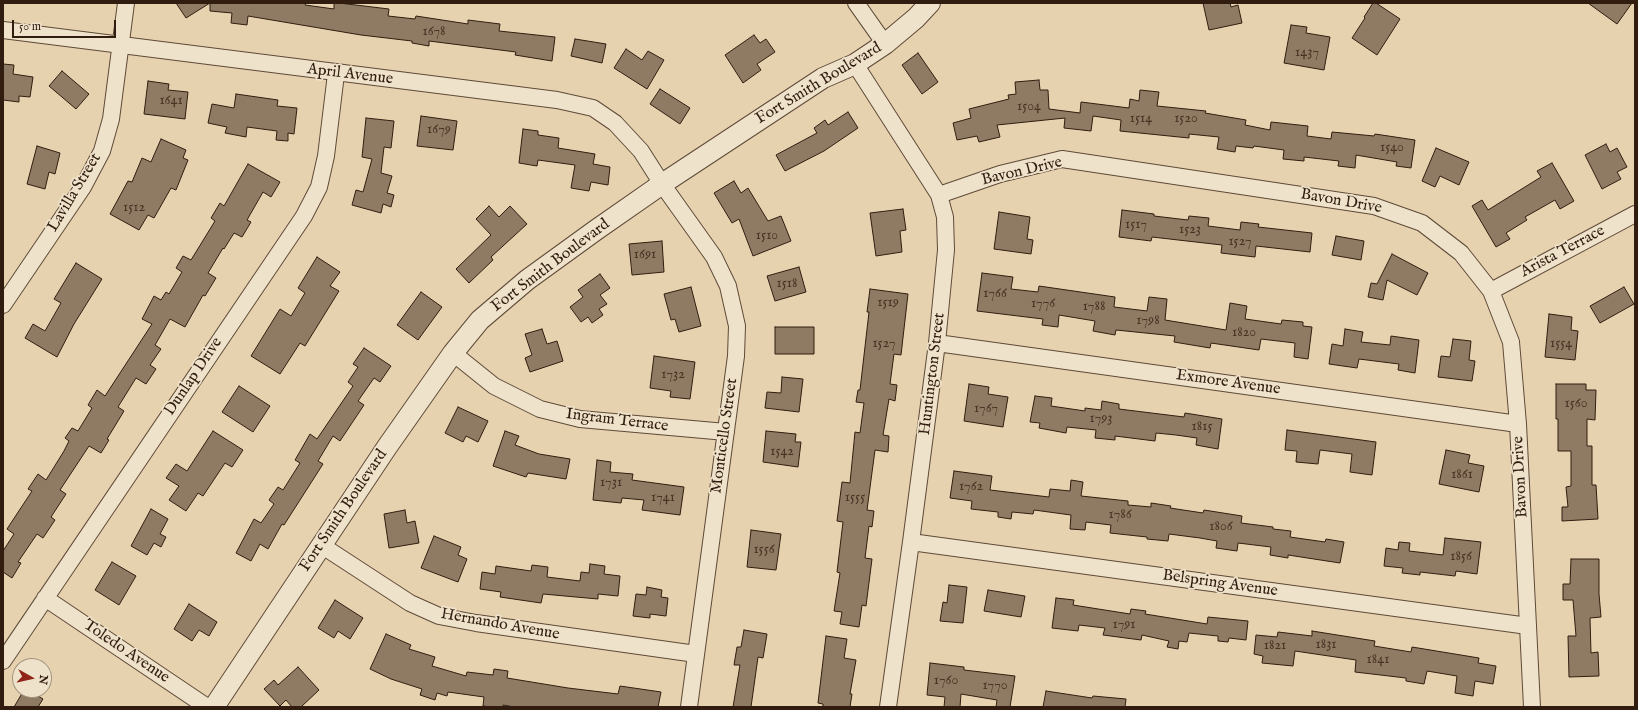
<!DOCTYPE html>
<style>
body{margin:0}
#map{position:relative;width:1638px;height:710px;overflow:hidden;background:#e7d2af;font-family:"IM FELL English",serif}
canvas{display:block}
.frame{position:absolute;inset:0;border:4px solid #301d10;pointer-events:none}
.north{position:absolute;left:12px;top:658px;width:40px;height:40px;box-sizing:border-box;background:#efe2cb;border:1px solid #a39380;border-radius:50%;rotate:98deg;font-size:11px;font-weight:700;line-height:16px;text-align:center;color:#301d10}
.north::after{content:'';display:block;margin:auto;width:14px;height:18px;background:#8f2418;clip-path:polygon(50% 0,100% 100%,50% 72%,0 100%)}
.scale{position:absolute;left:12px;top:20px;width:104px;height:18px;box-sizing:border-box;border:2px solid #301d10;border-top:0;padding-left:5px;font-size:12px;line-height:14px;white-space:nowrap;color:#301d10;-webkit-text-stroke:3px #efe2cb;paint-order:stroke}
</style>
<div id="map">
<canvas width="1638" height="710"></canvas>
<div class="frame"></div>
<div class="north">N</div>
<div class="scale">50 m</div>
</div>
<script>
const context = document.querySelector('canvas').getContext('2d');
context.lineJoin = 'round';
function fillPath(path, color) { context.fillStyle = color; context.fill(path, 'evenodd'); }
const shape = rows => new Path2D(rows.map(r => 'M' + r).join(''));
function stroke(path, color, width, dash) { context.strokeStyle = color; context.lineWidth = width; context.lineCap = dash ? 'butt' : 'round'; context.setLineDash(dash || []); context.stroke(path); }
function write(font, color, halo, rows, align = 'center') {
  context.font = font + ' "IM FELL English",serif'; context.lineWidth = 3.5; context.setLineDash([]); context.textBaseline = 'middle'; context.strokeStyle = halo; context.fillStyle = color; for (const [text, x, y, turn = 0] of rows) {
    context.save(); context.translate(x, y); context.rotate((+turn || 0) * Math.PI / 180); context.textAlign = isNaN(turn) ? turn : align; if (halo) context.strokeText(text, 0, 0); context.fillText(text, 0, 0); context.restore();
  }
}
const building = shape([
 [176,3,306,3,305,5,334,9,334,3,339,3,389,9,388,16,415,19,416,16,468,24,468,20,500,24,499,31,555,37,552,61,515,55,516,52,429,41,429,46,412,43,412,41,361,35,248,16,247,25,231,23,232,13,210,11,210,3,186,18,176,3],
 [1203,3,1230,3,1231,7,1238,5,1242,23,1209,30,1203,3],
 [1373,3,1376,3,1400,19,1377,55,1352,38,1365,18,1364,17,1373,3],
 [1588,3,1632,3,1617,24,1588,3],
 [1291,25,1307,27,1306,33,1330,37,1324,70,1284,63,1291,25],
 [754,35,760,43,766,39,775,52,757,64,761,70,743,83,725,55,754,35],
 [575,39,606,44,602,63,571,56,575,39],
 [626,49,642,60,648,51,664,60,647,89,614,68,626,49],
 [918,53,938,82,922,94,902,65,918,53],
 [3,64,14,65,13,74,33,77,30,97,19,96,19,102,3,100,3,64],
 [62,71,89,94,76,109,49,86,62,71],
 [1039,80,1040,90,1048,90,1049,109,1080,113,1081,102,1129,108,1130,99,1139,101,1140,90,1159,92,1157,106,1206,111,1205,113,1246,120,1245,125,1270,130,1271,122,1308,126,1307,136,1331,139,1332,132,1374,136,1375,134,1415,140,1411,168,1396,166,1397,162,1356,155,1355,168,1338,166,1339,161,1304,157,1304,161,1283,159,1284,150,1254,146,1253,148,1236,146,1235,152,1217,149,1219,137,1189,134,1189,138,1120,131,1121,120,1093,116,1091,131,1064,128,1065,118,997,125,1000,137,979,142,977,136,957,140,953,123,971,118,969,109,1009,99,1008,95,1016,94,1015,82,1039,80],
 [148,81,169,84,168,90,188,92,185,119,144,114,148,81],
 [660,89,690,108,680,124,650,104,660,89],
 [236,94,278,100,277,106,297,108,294,134,288,133,288,141,276,140,277,131,247,127,246,137,225,133,227,127,208,123,212,104,234,108,236,94],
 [848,112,858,128,824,151,785,171,776,155,817,133,814,128,825,120,828,125,848,112],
 [421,116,457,121,453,150,417,146,421,116],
 [366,118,394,121,391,148,384,147,381,173,392,176,387,193,394,195,391,207,383,204,381,213,352,205,356,190,363,192,372,159,362,157,366,118],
 [523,129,538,131,538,135,559,138,558,148,595,154,593,164,610,167,608,185,591,182,589,191,571,188,575,165,538,160,537,166,519,163,523,129],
 [161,139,186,150,183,158,188,160,176,190,171,188,154,218,148,215,139,230,110,214,128,181,132,182,142,158,151,162,161,139],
 [1606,144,1610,152,1617,148,1627,167,1617,172,1621,179,1602,189,1585,155,1606,144],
 [37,146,60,153,55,174,49,172,45,189,27,184,37,146],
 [1436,148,1469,162,1459,185,1440,176,1435,187,1422,181,1436,148],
 [1552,163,1574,201,1560,209,1555,200,1525,217,1527,220,1506,233,1510,239,1496,247,1472,206,1482,200,1488,210,1541,177,1537,171,1552,163],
 [248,164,280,182,271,197,263,192,247,220,251,222,242,237,234,233,224,249,223,248,208,273,216,278,205,296,203,295,185,327,170,319,155,345,161,349,150,365,156,369,146,384,136,378,118,407,124,411,107,439,109,440,101,453,89,446,60,490,66,494,51,517,55,520,43,538,37,534,18,562,21,563,12,578,3,572,3,551,14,534,7,529,32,491,28,489,38,474,46,480,64,451,69,441,65,438,72,428,78,431,92,408,88,405,97,390,105,396,152,324,142,319,154,296,161,300,166,292,169,294,182,272,176,268,183,256,191,260,215,221,211,218,220,203,224,206,248,164],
 [734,181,741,193,748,188,768,221,781,216,791,241,753,256,739,219,732,223,714,193,734,181],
 [489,206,499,217,510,206,527,224,491,257,493,260,469,283,456,269,491,235,476,219,489,206],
 [903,209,906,230,900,231,902,252,876,256,870,213,903,209],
 [1122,210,1154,214,1154,216,1188,220,1189,216,1209,218,1208,226,1240,230,1241,222,1259,224,1258,227,1312,233,1310,252,1256,246,1255,257,1221,253,1222,245,1152,237,1151,241,1119,237,1122,210],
 [999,212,1030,217,1027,239,1033,240,1031,254,994,249,999,212],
 [1336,236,1364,241,1361,260,1332,255,1336,236],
 [662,241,664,272,632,275,629,244,662,241],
 [1392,254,1428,273,1417,295,1387,280,1383,300,1368,297,1371,283,1377,284,1392,254],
 [317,257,340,272,330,286,339,291,305,346,300,343,280,374,251,356,280,309,291,316,305,293,298,288,317,257],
 [76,263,102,279,74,324,57,357,25,338,33,324,45,331,61,303,54,299,76,263],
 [799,267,806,292,775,301,767,276,799,267],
 [982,273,1013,277,1011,289,1038,292,1039,286,1115,297,1114,307,1147,311,1149,297,1167,299,1165,320,1226,330,1230,303,1247,306,1245,319,1281,324,1282,320,1303,322,1303,326,1312,327,1308,359,1294,357,1295,343,1261,339,1259,350,1211,343,1210,348,1174,342,1175,336,1116,330,1115,335,1093,331,1095,321,1059,315,1058,327,1042,325,1043,319,977,311,982,273],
 [600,274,610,288,600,295,607,304,599,309,603,315,592,323,588,317,581,322,570,307,583,297,578,290,600,274],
 [691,287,701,326,679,332,675,319,671,320,664,294,691,287],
 [1624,287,1634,304,1600,323,1590,306,1624,287],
 [870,289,908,294,901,355,894,354,890,384,897,385,895,401,889,399,883,435,889,436,888,452,875,450,867,510,874,511,872,527,869,526,865,558,872,559,866,606,862,605,859,627,840,624,842,612,834,611,840,573,837,572,843,522,837,521,842,482,850,483,855,432,860,433,864,403,856,402,858,390,860,390,869,312,867,312,870,289],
 [421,292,442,307,418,340,397,325,421,292],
 [1549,314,1572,317,1571,330,1578,331,1575,360,1545,357,1549,314],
 [775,327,814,327,814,354,775,354,775,327],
 [542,329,547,344,557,341,563,361,530,372,525,358,532,355,525,334,542,329],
 [1345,329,1363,332,1361,342,1390,345,1391,336,1419,340,1415,373,1398,370,1399,364,1359,359,1357,368,1329,364,1332,344,1343,346,1345,329],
 [1453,339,1471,341,1469,360,1475,361,1472,381,1438,377,1441,356,1450,357,1453,339],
 [364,348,391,366,380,382,374,378,358,401,364,405,340,441,333,436,318,461,323,464,284,525,282,524,268,549,260,544,251,561,236,553,254,519,261,523,274,504,269,500,278,487,283,490,300,463,295,460,310,434,317,439,353,386,348,382,358,367,353,364,364,348],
 [654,356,695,362,690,399,670,397,671,391,650,388,654,356],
 [782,377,803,379,799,412,765,408,767,392,781,393,782,377],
 [969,384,989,387,988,394,1008,397,1003,427,964,421,969,384],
 [1556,384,1586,384,1586,390,1596,390,1595,420,1587,419,1587,446,1592,446,1592,485,1596,485,1598,519,1562,521,1562,507,1568,507,1566,487,1571,486,1571,451,1558,451,1558,419,1556,419,1556,384],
 [239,386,270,406,253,432,222,412,239,386],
 [1035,396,1052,398,1051,406,1085,411,1085,408,1101,410,1102,401,1119,404,1119,409,1184,417,1185,413,1222,419,1218,449,1196,445,1197,438,1176,435,1156,433,1155,441,1115,436,1115,440,1095,438,1096,430,1067,427,1066,433,1039,428,1040,423,1030,422,1035,396],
 [458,407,488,421,478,442,466,436,463,442,445,433,458,407],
 [1287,430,1376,442,1372,475,1350,472,1352,454,1320,450,1318,464,1296,462,1297,451,1285,450,1287,430],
 [213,431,243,450,232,467,225,463,203,496,198,493,186,511,169,500,179,486,166,478,176,464,187,471,213,431],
 [505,431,519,436,515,445,539,454,570,459,566,479,528,473,526,477,493,466,505,431],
 [766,431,796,434,795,442,801,442,798,467,763,462,766,431],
 [1446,450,1470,455,1468,463,1484,466,1479,492,1439,484,1446,450],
 [597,460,611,462,610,472,633,474,632,480,684,487,680,515,642,510,644,500,622,498,621,503,593,500,597,460],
 [954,471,992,476,990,490,1049,497,1050,489,1070,491,1071,480,1083,482,1081,496,1128,501,1128,505,1151,507,1151,503,1171,506,1170,508,1203,513,1204,510,1242,516,1241,523,1273,527,1273,529,1291,531,1290,537,1325,542,1326,539,1344,542,1340,563,1288,555,1288,558,1270,555,1271,547,1238,543,1237,551,1216,548,1217,541,1200,538,1169,534,1168,541,1147,539,1147,537,1110,533,1111,525,1086,522,1085,530,1070,529,1071,515,1034,510,1033,514,1012,512,1011,519,998,517,998,512,971,509,972,501,950,498,954,471],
 [151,509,168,519,160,534,166,537,161,547,154,543,147,555,131,546,151,509],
 [405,510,407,523,415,521,419,543,389,548,384,514,405,510],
 [751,530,781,534,776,570,747,567,751,530],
 [434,536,461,547,458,555,467,559,458,582,421,568,434,536],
 [1445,538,1481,542,1477,574,1456,571,1455,576,1420,572,1420,575,1402,573,1403,568,1384,566,1386,548,1398,550,1399,542,1410,543,1409,551,1443,555,1445,538],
 [1571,559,1599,559,1599,594,1601,617,1590,618,1591,653,1598,652,1599,676,1569,677,1568,636,1576,636,1573,600,1563,600,1563,584,1570,584,1571,559],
 [112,562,136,576,119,605,95,590,112,562],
 [590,564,605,566,604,574,620,576,618,596,598,594,598,599,543,594,541,603,500,597,501,592,480,589,482,572,495,574,496,566,531,571,532,565,548,567,547,577,580,581,581,572,589,573,590,564],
 [949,585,967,587,963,623,940,621,943,602,947,603,949,585],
 [647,587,662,590,661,597,668,598,666,616,650,614,650,618,633,616,636,594,646,595,647,587],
 [988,590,1025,596,1021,617,984,611,988,590],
 [1056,598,1074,600,1073,605,1130,614,1131,609,1146,611,1145,614,1207,624,1208,617,1248,621,1246,640,1229,638,1228,642,1218,641,1218,636,1189,633,1187,642,1179,641,1178,649,1167,647,1169,641,1142,635,1141,640,1103,635,1105,628,1079,625,1078,631,1052,628,1056,598],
 [335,600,363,618,350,639,338,631,334,638,318,628,335,600],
 [189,604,217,622,209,636,199,630,192,641,174,629,189,604],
 [744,630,767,634,763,658,758,657,751,707,733,707,740,665,734,665,737,647,741,647,744,630],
 [1312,631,1375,641,1374,646,1411,652,1412,647,1479,658,1478,663,1496,666,1493,684,1475,681,1473,696,1455,693,1457,676,1427,671,1424,684,1406,681,1406,678,1355,672,1356,660,1295,651,1293,666,1262,663,1263,656,1254,654,1256,635,1277,637,1278,632,1312,636,1312,631],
 [386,634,411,645,409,649,435,657,432,666,466,676,467,672,493,675,494,669,508,671,507,678,568,688,618,694,620,686,661,692,658,707,514,707,503,705,503,707,491,707,483,706,484,697,448,692,447,696,437,693,435,700,420,695,422,689,391,679,370,669,386,634],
 [826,636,847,639,844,658,856,660,850,694,852,694,850,707,823,707,823,704,818,703,826,636],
 [930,663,964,667,964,670,1015,676,1010,707,996,707,997,700,961,694,960,707,944,707,945,697,927,695,930,663],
 [298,667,319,690,301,707,292,707,286,700,280,706,264,689,274,680,278,685,298,667],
 [24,690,29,690,43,699,38,707,14,707,24,690],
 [1046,691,1092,698,1093,696,1126,699,1125,707,1043,707,1046,691]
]);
const minor = shape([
 [856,3,885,44],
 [3,30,557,100,593,108,615,123,641,151,662,184,714,257,728,286,737,326,736,356,689,707],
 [855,64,939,195,945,217,946,250,937,343,911,542,888,707],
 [939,195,1000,174,1062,159,1374,206,1422,223,1461,253,1491,291,1511,342,1518,424,1532,707],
 [1491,291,1635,214],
 [3,305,83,187,102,151,111,119,126,3],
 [937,343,1518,424],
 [453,353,494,386,540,409,580,419,726,432],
 [911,542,1528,626],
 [321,545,410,603,439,616,476,623,696,654],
 [45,598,207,707],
 [3,661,304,216,319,187,326,156,336,74]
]);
const tertiary = shape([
 [214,707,387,447,453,353,480,320,527,280,596,230,662,184,823,78,855,64,885,44,916,18,930,3]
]);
const numberNames = [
 ["1678",434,32],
 ["1437",1307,53],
 ["1641",171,101],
 ["1504",1029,107],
 ["1514",1141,119],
 ["1520",1186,119],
 ["1679",439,130],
 ["1540",1392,148],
 ["1512",134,208],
 ["1517",1136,225],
 ["1523",1190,230],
 ["1510",767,236],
 ["1527",1240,242],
 ["1691",645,255],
 ["1518",787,284],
 ["1766",995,294],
 ["1519",888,303],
 ["1776",1043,304],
 ["1788",1094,307],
 ["1798",1148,321],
 ["1820",1244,333],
 ["1527",884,344],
 ["1554",1561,344],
 ["1732",673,375],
 ["1560",1576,404],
 ["1767",986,409],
 ["1793",1101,419],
 ["1815",1202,427],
 ["1542",782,452],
 ["1861",1462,475],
 ["1731",611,483],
 ["1762",971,487],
 ["1741",663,498],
 ["1555",855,498],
 ["1786",1120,515],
 ["1806",1221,527],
 ["1556",764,550],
 ["1856",1461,557],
 ["1791",1124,625],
 ["1831",1326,645],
 ["1821",1275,646],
 ["1841",1378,660],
 ["1760",946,681],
 ["1770",995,686]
];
const streetNames = [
 ["April Avenue",350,75,7],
 ["Fort Smith Boulevard",819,84,-31],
 ["Bavon Drive",1022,172,-13],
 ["Lavilla Street",75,193,-59],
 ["Bavon Drive",1341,202,10],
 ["Arista Terrace",1563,252,-28],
 ["Fort Smith Boulevard",551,266,-37],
 ["Huntington Street",933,374,-83],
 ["Dunlap Drive",194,377,-56],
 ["Exmore Avenue",1228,383,8],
 ["Ingram Terrace",617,421,7],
 ["Monticello Street",725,436,-82],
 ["Bavon Drive",1521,477,-93],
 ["Fort Smith Boulevard",344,511,-56],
 ["Belspring Avenue",1220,584,8],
 ["Hernando Avenue",500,625,10],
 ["Toledo Avenue",126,652,34]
];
fillPath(building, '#8f7b63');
stroke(building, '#301d10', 1);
stroke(minor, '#5e4a38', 18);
stroke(tertiary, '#5e4a38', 22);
stroke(minor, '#efe2cb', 16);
stroke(tertiary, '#efe2cb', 20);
write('14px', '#483425', null, numberNames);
write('16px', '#301d10', '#efe2cb', streetNames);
</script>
